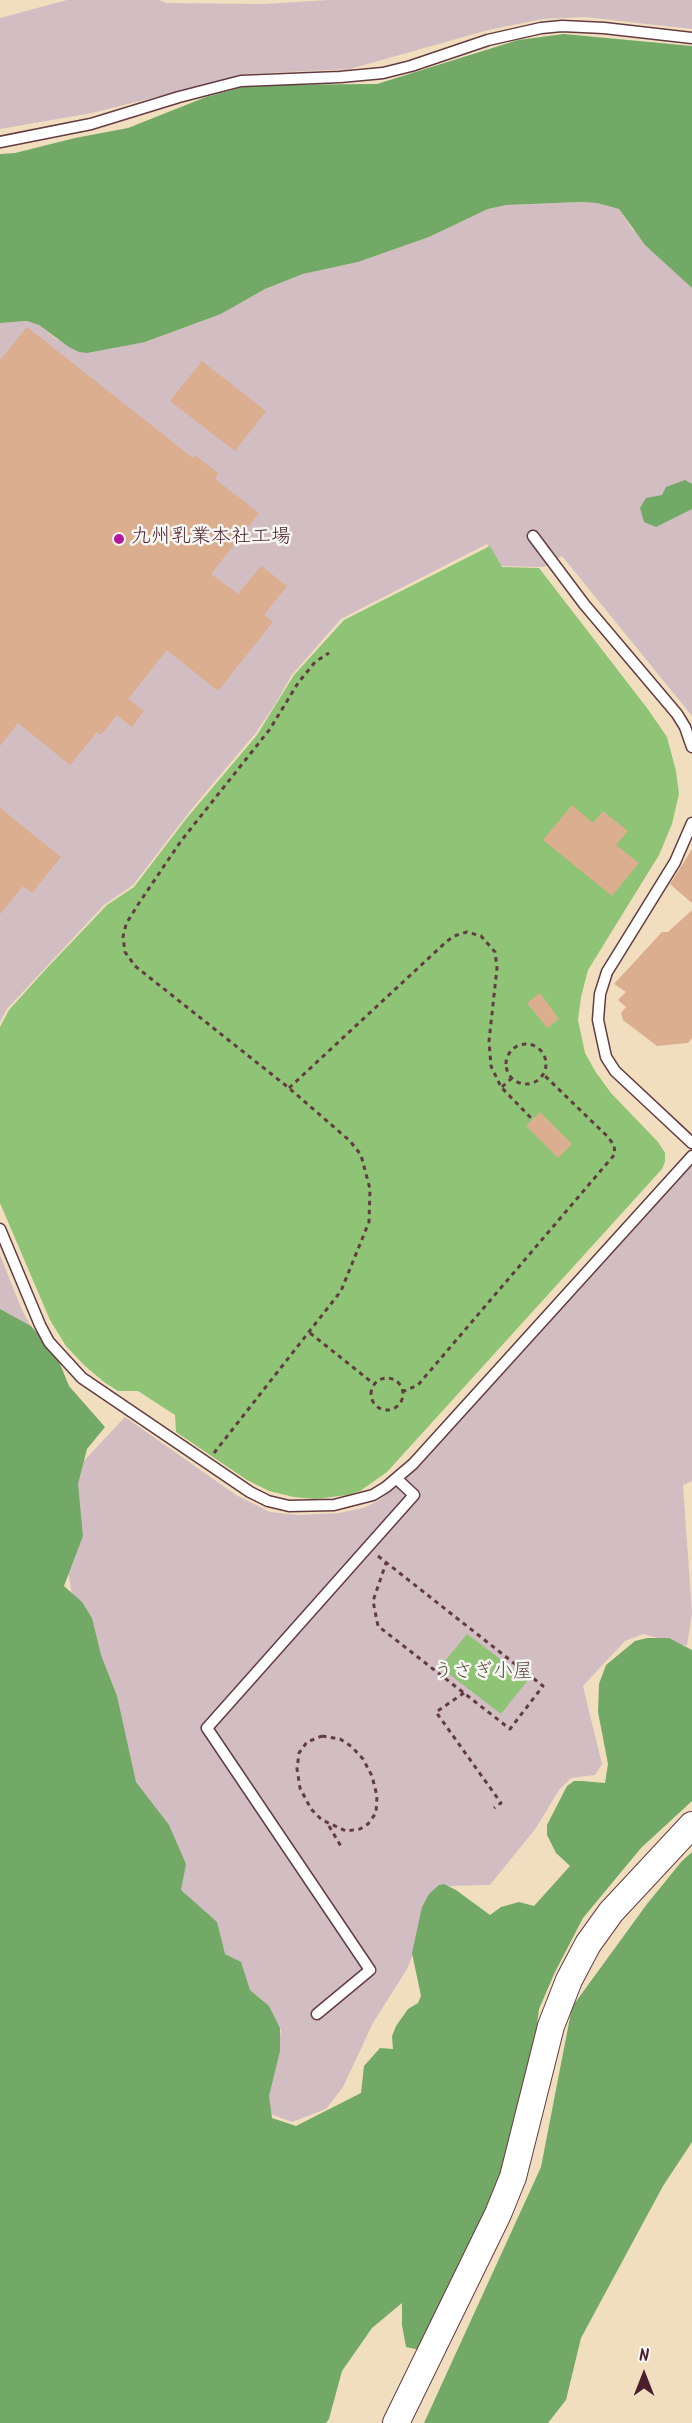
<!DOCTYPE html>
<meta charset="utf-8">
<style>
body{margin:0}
#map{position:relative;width:692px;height:2423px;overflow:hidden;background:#f1debf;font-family:Kalam,sans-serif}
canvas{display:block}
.north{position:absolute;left:614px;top:2345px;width:60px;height:60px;-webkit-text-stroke:4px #f6f6f2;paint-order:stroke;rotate:0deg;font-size:16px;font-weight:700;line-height:24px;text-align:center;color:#4a1f2b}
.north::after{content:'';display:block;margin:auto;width:21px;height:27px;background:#4a1f2b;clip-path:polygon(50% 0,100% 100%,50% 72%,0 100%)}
</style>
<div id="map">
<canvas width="692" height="2423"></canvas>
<div class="north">N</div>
</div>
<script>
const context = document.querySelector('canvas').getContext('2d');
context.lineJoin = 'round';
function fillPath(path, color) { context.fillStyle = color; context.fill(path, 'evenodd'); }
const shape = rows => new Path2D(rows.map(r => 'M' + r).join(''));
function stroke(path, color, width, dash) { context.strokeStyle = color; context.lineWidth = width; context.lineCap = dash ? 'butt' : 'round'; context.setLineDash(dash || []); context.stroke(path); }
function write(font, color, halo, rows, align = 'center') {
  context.font = font + ' Kalam,"Klee One",sans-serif'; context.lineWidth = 5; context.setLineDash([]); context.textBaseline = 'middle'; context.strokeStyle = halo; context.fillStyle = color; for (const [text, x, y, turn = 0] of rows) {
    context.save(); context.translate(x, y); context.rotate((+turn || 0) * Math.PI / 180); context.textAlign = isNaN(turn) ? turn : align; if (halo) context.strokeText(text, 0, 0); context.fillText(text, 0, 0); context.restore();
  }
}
const industrial = shape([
 [67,0,159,0,166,3,263,4,329,0,692,0,692,29,584,17,543,19,488,30,350,69,247,74,92,113,0,129,0,18],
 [580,202,597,203,619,209,632,229,692,288,692,716,562,556,544,567,500,566,487,544,341,619,291,676,276,703,255,734,194,806,133,885,104,905,7,1009,0,1022,0,323,28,321,39,325,58,340,145,342,221,314,265,289,303,274,358,262,429,237,488,209,506,205],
 [692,1164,692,1481,683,1485,692,1613,687,1646,643,1634,625,1641,583,1686,602,1764,595,1775,571,1778,559,1790,536,1828,490,1885,449,1886,429,1915,407,1969,373,2023,343,2087,326,2109,292,2122,273,2115,265,2105,275,2066,281,2030,263,2001,228,1971,185,1893,163,1877,72,1595,67,1564,72,1497,80,1465,125,1417,236,1495,270,1512,299,1515,339,1513,363,1508,378,1501,402,1481],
 [0,1255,22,1310,35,1334,0,1352]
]);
const green = shape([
 [490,546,502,567,539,568,647,708,667,737,676,771,679,794,672,824,659,855,588,970,581,997,578,1020,585,1053,595,1071,611,1093,658,1142,665,1153,665,1162,662,1169,387,1472,360,1491,348,1495,315,1499,294,1497,269,1491,247,1480,176,1432,175,1415,138,1391,118,1391,104,1382,85,1366,66,1346,50,1320,0,1203,0,1027,9,1010,46,969,107,905,134,887,186,819,257,735,294,675,344,620],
 [467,1634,528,1680,501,1714,440,1667]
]);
const forest = shape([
 [564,34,692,46,692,288,645,245,619,209,597,203,580,202,506,205,488,209,429,237,358,262,303,274,265,289,221,314,145,342,87,353,79,352,69,347,39,325,27,321,0,323,0,154,15,153,75,138,128,128,206,97,251,85,377,84,518,40],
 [685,480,692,484,692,509,656,527,644,522,640,508,646,498,662,495,666,487],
 [0,1309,31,1326,56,1354,69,1386,105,1427,87,1449,78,1484,83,1536,64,1586,82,1602,92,1618,101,1655,117,1696,136,1782,169,1825,186,1864,181,1890,217,1922,225,1954,241,1962,250,1990,269,2006,280,2028,280,2051,269,2096,272,2118,296,2126,361,2093,364,2066,380,2048,393,2049,392,2036,396,2026,408,2009,418,2003,421,1996,412,1953,422,1907,429,1894,439,1885,444,1884,456,1890,490,1915,501,1907,519,1902,534,1906,570,1866,556,1853,547,1835,547,1825,567,1786,574,1781,582,1781,605,1783,608,1764,598,1712,599,1684,606,1665,635,1641,647,1638,669,1638,692,1650,692,1801,641,1848,583,1918,555,1972,539,2009,531,2071,511,2154,487,2218,420,2350,406,2347,402,2325,402,2303,372,2328,342,2371,329,2419,326,2423,0,2423],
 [692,1852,692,2142,663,2186,581,2338,566,2400,548,2423,424,2423,541,2167,572,2007,647,1904,682,1861]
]);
const building = shape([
 [27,327,193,458,195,455,218,473,215,479,259,513,211,574,238,594,261,566,287,586,264,615,273,622,218,691,167,650,128,699,144,711,132,727,117,715,101,735,97,732,70,765,18,723,0,746,0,360],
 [202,361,266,411,235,451,170,401],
 [572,805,593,823,603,811,628,831,616,845,639,863,612,896,543,840],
 [0,808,61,857,32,893,23,886,0,914],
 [692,849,692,903,670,884],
 [692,910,692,1038,688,1043,657,1046,623,1020,621,1013,626,1007,618,1000,626,992,614,984,662,932,668,932],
 [540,993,559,1019,547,1028,527,1003],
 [540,1112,572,1144,558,1158,526,1126]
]);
const path = shape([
 '506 1064a20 20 0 1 1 40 0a20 20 0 1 1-40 0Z',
 [502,1087,512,1078],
 [289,1088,446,942,454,936,467,932,481,936,495,952,497,968,489,1041,491,1066,501,1087,531,1118],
 [310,1333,374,1384],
 '371 1394a16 16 0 1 1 32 0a16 16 0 1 1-32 0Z',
 [402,1392,418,1385,615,1154,614,1145,607,1136,543,1074],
 [214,1453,341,1291,369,1222,370,1189,361,1155,350,1141,289,1088,135,966,125,952,123,937,126,924,139,903,181,841,270,729,298,683,315,662,329,653],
 [378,1556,543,1686,510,1729,378,1626,373,1601,386,1563],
 [464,1693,436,1712,501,1803,494,1808],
 [322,1736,340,1739,352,1747,363,1759,372,1776,377,1796,376,1813,368,1824,360,1829,346,1831,322,1820,311,1809,300,1788,297,1769,299,1753,307,1742,322,1736],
 [329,1826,342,1848]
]);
const service = shape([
 [0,142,91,124,179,97,241,81,340,77,383,73,411,66,488,40,541,28,562,26,604,28,692,38],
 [533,536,584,604,677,714,685,727,692,747],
 [692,823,675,862,607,972,600,994,598,1020,606,1057,615,1071,692,1143],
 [0,1229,40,1325,49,1342,82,1378,250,1492,268,1501,289,1506,334,1505,373,1495,386,1487,413,1464,692,1156],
 [317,2014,370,1970,207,1728,414,1495,397,1479]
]);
const tertiary = shape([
 [396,2423,498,2214,513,2177,551,2026,569,1980,588,1944,611,1912,692,1825]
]);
const markers = [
 [119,539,6,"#b5179e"]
];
const poiNames = [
 ["九州乳業本社工場",131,539]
];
const parkNames = [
 ["うさぎ小屋",483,1674]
];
fillPath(industrial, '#d2bec2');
fillPath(green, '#8fc375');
fillPath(forest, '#73a966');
fillPath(building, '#daae8e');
stroke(service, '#633c41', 13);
stroke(tertiary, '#633c41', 28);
stroke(path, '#633c41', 3, [4.5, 4.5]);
stroke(service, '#fff', 10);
stroke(tertiary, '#fff', 26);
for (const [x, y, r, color] of markers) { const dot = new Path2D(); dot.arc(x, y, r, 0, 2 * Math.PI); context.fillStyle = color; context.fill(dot); stroke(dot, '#f6f6f2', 2); }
write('20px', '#4a1f2b', '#f6f6f2', poiNames, 'left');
write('20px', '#5f5041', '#f6f6f2', parkNames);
</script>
